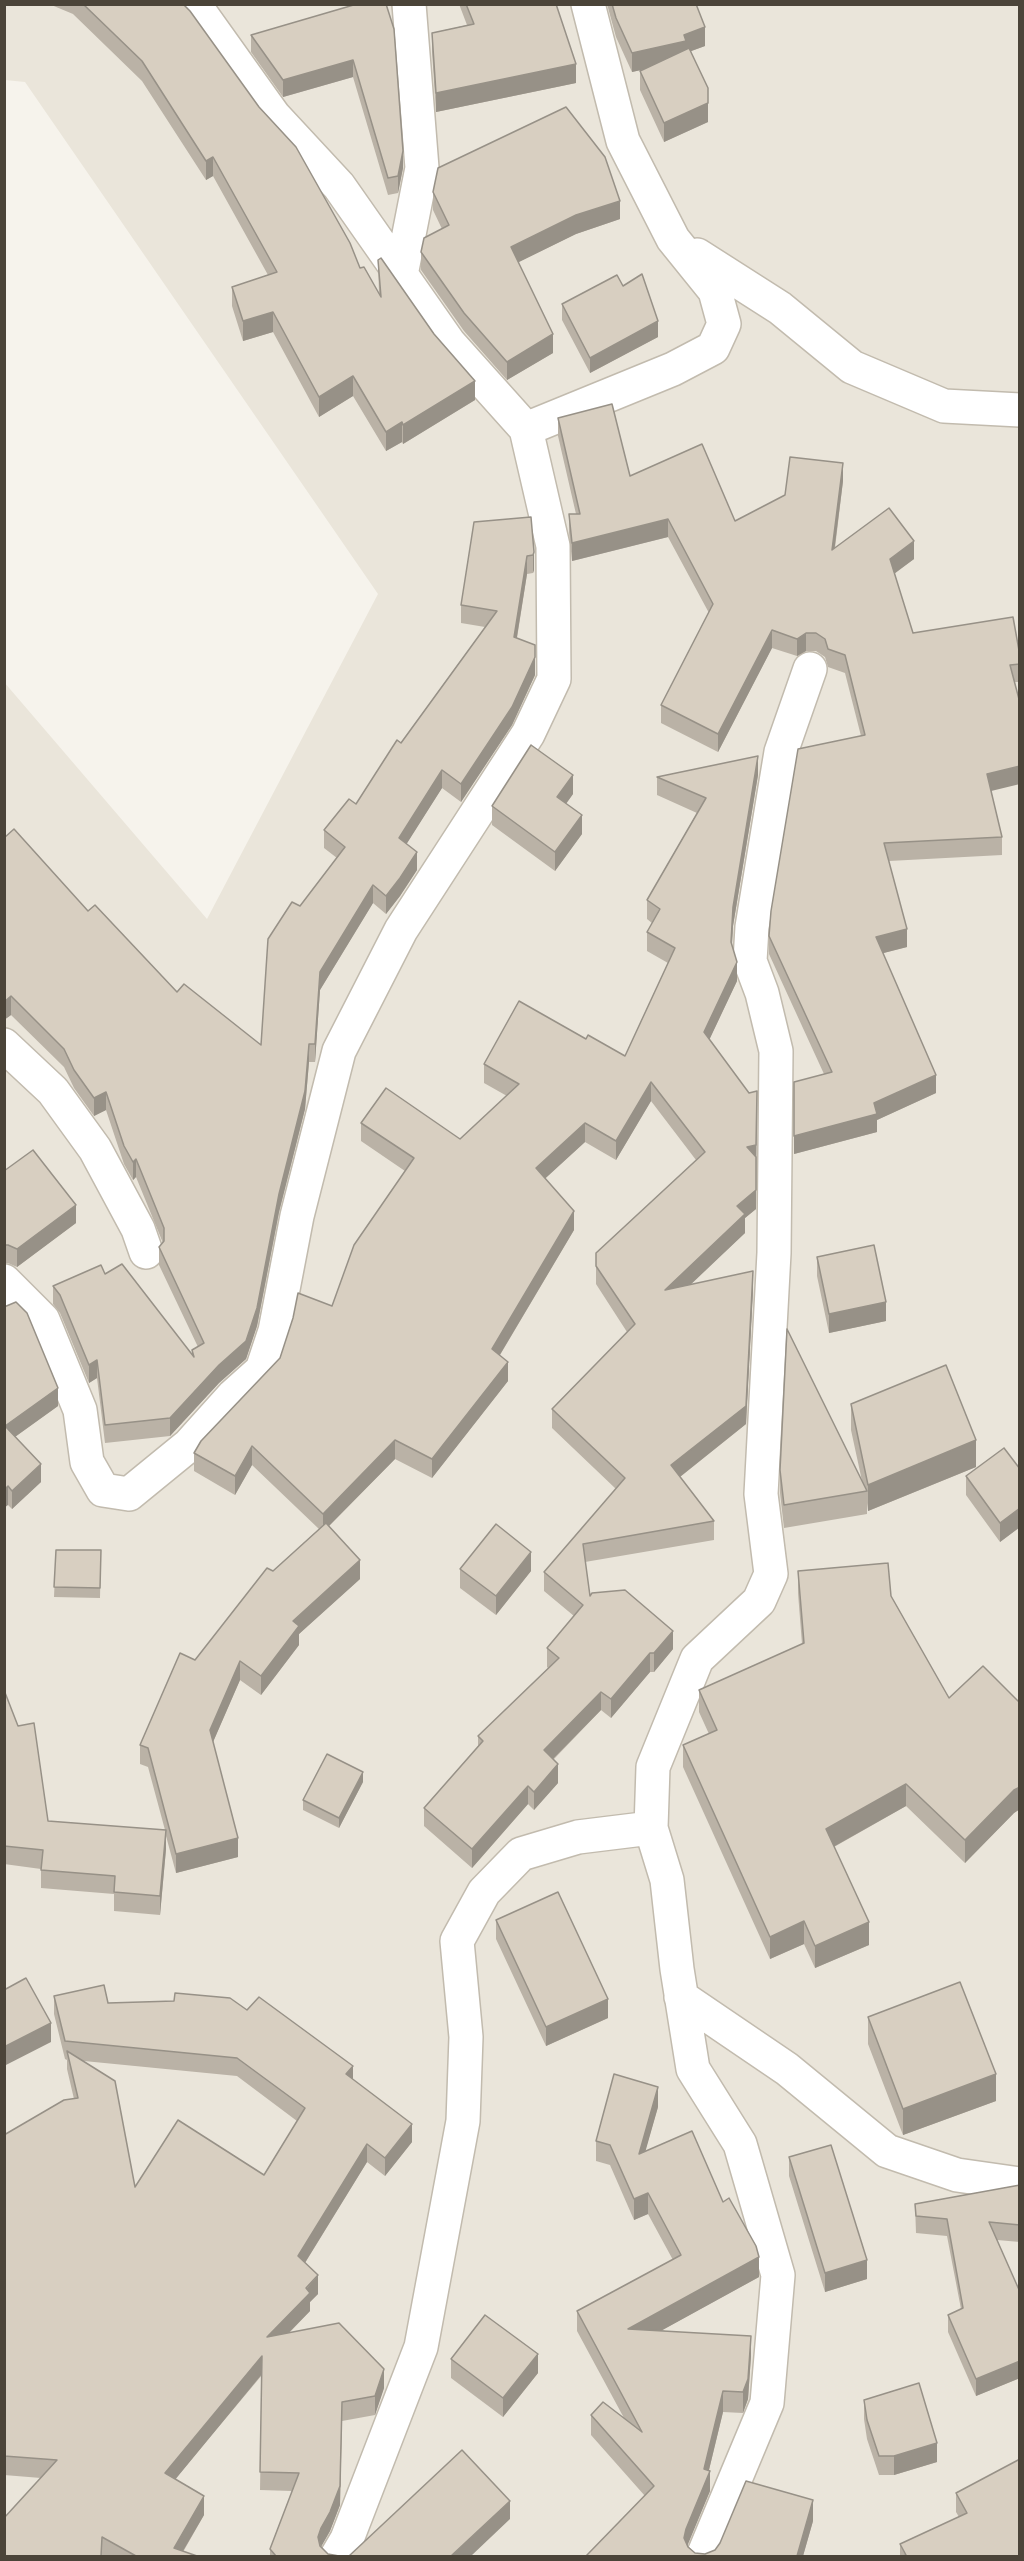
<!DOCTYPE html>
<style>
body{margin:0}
#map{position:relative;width:1024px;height:2561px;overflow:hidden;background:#f6f3ec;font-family:Lato,sans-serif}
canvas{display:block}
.frame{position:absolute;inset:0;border:6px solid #4b4439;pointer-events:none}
</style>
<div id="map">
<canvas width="1024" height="2561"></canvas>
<div class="frame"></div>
</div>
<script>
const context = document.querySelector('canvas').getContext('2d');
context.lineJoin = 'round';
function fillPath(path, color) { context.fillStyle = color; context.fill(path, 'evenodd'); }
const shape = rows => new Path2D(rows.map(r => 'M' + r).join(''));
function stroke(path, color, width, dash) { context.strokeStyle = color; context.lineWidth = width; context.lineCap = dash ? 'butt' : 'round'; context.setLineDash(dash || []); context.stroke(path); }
const residential = shape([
 [5,5,1019,5,1019,2556,5,2556,4,682,207,919,378,594,25,82,5,80]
]);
const street = shape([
 [697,255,780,308,852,367,944,406,1020,410],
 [401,275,422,168,409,4],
 [526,429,673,369,713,348,724,324,715,291,673,239,623,141,588,4],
 [4,1045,53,1091,95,1149,138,1229,146,1252],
 [4,1281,43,1320,80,1410,87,1462,103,1490,129,1494,189,1445,233,1396,262,1370,275,1331,297,1216,339,1051,401,930,528,734,554,679,553,546,526,429,449,343,339,186,274,116,194,4],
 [681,1997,787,2069,887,2151,957,2175,1020,2184],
 [337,2556,347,2539,421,2347,463,2121,466,2037,457,1941,484,1892,521,1854,578,1837,651,1828],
 [703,2556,767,2403,778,2275,740,2144,693,2069,677,1969,667,1880,651,1828,653,1767,697,1659,759,1601,771,1574,761,1494,774,1253,776,1051,762,993,750,961,752,927,781,752,810,669]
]);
const wall = shape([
 [49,4,183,4,360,268,379,294,378,260,475,400,403,444,402,442,386,451,353,396,319,417,273,332,243,341,232,306,232,287,268,275,213,176,206,180,142,81,73,14],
 [357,4,403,168,398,193,388,195,353,77,283,97,251,52,251,35],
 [459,4,556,4,576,83,436,112,432,52,432,33,467,25],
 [607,4,696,4,705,46,691,51,708,122,664,142,640,90,640,71,645,69,632,72,616,37],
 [433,192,620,219,576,234,518,262,553,353,507,380,464,331,421,270,421,252,442,229,433,210],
 [623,286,658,337,590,373,562,320,562,304],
 [558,418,630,476,735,521,843,481,835,548,914,559,894,573,913,633,1020,656,1020,682,1014,682,991,791,1002,837,1002,855,889,861,907,947,883,953,936,1093,877,1120,877,1132,794,1154,824,1074,769,954,769,936,861,736,845,673,828,667,825,657,816,651,806,651,797,656,772,648,718,752,661,723,661,705,709,613,668,537,572,561,569,532,569,514,576,514,558,436],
 [531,517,534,570,533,573,527,574,517,638,535,675,512,725,461,802,442,788,406,844,417,870,400,896,386,914,373,903,320,990,315,1062,309,1062,305,1109,279,1212,257,1326,246,1359,219,1383,170,1436,105,1443,97,1378,89,1383,60,1313,53,1304,53,1286,105,1274,192,1354,192,1350,198,1347,159,1265,159,1247,163,1243,136,1177,133,1180,124,1164,106,1110,94,1116,74,1088,64,1067,11,1015,4,1020,4,838,88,911,177,992,261,1045,300,906,337,858,324,848,324,830,356,804,485,627,461,623,461,605],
 [758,775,733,926,732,945,737,981,709,1040,756,1209,745,1218,745,1233,690,1284,753,1290,746,1424,680,1477,714,1521,714,1540,585,1562,590,1596,673,1649,654,1672,650,1672,611,1718,601,1710,554,1759,558,1783,534,1810,528,1804,472,1868,424,1826,424,1808,478,1746,478,1736,548,1668,547,1667,547,1648,574,1616,544,1591,544,1572,616,1489,552,1428,552,1409,627,1332,596,1284,596,1253,696,1160,651,1101,616,1160,585,1142,545,1178,574,1230,500,1355,508,1381,432,1478,395,1459,329,1526,360,1579,299,1634,299,1645,261,1695,240,1680,213,1742,238,1857,176,1873,166,1836,166,1849,160,1915,114,1911,114,1894,41,1888,41,1869,4,1864,4,1690,48,1821,165,1830,148,1767,140,1764,140,1745,195,1660,273,1571,319,1529,252,1465,235,1495,194,1471,194,1453,332,1306,405,1171,361,1141,361,1123,460,1139,507,1096,484,1083,484,1064,586,1039,625,1056,668,963,647,951,647,932,652,923,647,919,647,900,697,813,657,795,657,777],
 [573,794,566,804,582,834,555,871,492,825,492,806],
 [4,1171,76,1223,17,1267,8,1263,4,1263],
 [817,1257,886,1321,829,1333,817,1276],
 [4,1307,58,1406,15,1437,41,1482,12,1509,8,1505],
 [851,1404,976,1467,868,1511,867,1503,867,1514,784,1528,780,1493,780,1470,862,1481,851,1430],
 [1020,1469,1020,1527,1000,1542,966,1495,966,1476],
 [56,1550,101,1550,100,1598,54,1597],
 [460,1569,531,1571,496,1615,460,1588],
 [798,1571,891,1596,949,1698,1020,1703,1020,1809,1014,1813,965,1863,906,1806,834,1847,869,1945,815,1968,804,1944,770,1959,683,1767,683,1745,709,1734,699,1712,699,1690,802,1644,798,1593],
 [363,1782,339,1828,303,1810,303,1800],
 [496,1920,608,2018,546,2046,496,1939],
 [54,1996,108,2003,353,2079,412,2142,385,2176,367,2162,305,2263,318,2294,310,2302,310,2311,290,2332,384,2388,375,2415,342,2421,340,2505,330,2531,321,2546,328,2554,339,2556,270,2556,270,2549,292,2491,260,2490,262,2375,175,2479,204,2515,183,2552,197,2556,4,2556,41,2478,4,2475,4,2135,74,2099,67,2069,67,2060,65,2059,54,2014],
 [84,2061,237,2076,297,2121,264,2175,135,2187],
 [868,2017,996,2101,903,2135,868,2044],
 [658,2107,645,2151,723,2202,759,2277,662,2330,751,2356,748,2399,743,2413,723,2412,709,2470,710,2491,687,2545,695,2553,705,2554,813,2521,803,2556,586,2556,645,2496,591,2435,591,2415,624,2418,577,2331,577,2311,673,2260,648,2214,634,2220,610,2165,596,2161,596,2141],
 [789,2157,867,2279,825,2292,789,2176],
 [1020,2185,1020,2242,997,2240,1020,2292,1020,2378,976,2396,948,2332,948,2315,961,2309,947,2236,916,2233,915,2204],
 [451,2359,538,2373,503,2417,451,2378],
 [864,2400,937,2462,894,2475,879,2475,867,2439,864,2419],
 [956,2493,1020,2556,900,2556,900,2544,959,2517,956,2512]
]);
const shadedWall = shape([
 [705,27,705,46,686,53,686,60,632,72,632,53,684,35],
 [353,60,353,77,283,97,283,80],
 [576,64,576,83,436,112,436,93],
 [708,103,708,122,664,142,664,123],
 [403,151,403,168,398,193,398,176],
 [213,157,213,176,206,180,206,161],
 [620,201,620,219,576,234,511,266,511,247,576,215],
 [273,312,273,332,243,341,243,321],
 [658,321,658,337,590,373,590,358],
 [553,334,553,353,507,380,507,362],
 [353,376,353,396,319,417,319,397],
 [475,381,475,400,403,444,403,425],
 [402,422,402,442,386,451,386,432],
 [843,463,843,481,832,568,832,550],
 [668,519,668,537,572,561,572,543],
 [914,541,914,559,890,577,890,559],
 [534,552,534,570,533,573,533,555],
 [527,556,527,574,514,655,514,637],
 [772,630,772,648,718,752,718,734],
 [806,633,806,651,797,656,797,639],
 [535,657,535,675,512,725,461,802,461,784],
 [758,756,758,775,733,926,731,960,733,907],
 [1020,766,1020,784,987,792,987,774],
 [442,770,442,788,399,856,399,838],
 [573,775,573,794,557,816,557,797],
 [582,815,582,834,555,871,555,852],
 [417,852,417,870,400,896,386,914,386,896],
 [373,885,373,903,320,990,315,1062,315,1044,320,972],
 [907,929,907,947,876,955,876,937],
 [737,962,737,981,704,1051,704,1032],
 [11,996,11,1015,4,1020,4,1002],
 [309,1044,309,1062,305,1109,279,1212,257,1326,246,1359,219,1383,170,1436,170,1418,279,1194],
 [936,1075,936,1093,877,1120,877,1132,794,1154,794,1136,874,1103],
 [651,1082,651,1101,616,1160,616,1141],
 [757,1091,756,1209,745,1218,745,1233,665,1309,665,1290,737,1206],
 [106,1092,106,1110,94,1116,94,1098],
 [585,1123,585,1142,536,1187,536,1168],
 [136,1159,136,1177,133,1180,133,1162],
 [76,1205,76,1223,17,1267,17,1249],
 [574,1211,574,1230,492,1368,492,1349],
 [753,1271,753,1290,746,1424,671,1484,671,1465],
 [886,1302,886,1321,829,1333,829,1314],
 [97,1360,97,1378,89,1383,89,1365],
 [508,1362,508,1381,432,1478,432,1459],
 [58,1388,58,1406,5,1444,5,1426],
 [395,1440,395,1459,323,1532,323,1514],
 [976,1440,976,1467,868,1511,868,1485],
 [252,1446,252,1465,235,1495,235,1476],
 [41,1464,41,1482,12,1509,12,1491],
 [8,1486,8,1505,4,1508,4,1490],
 [1020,1508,1020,1527,1000,1542,1000,1523],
 [531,1552,531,1571,496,1615,496,1596],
 [360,1560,360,1579,299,1634,299,1645,261,1695,261,1676,293,1621],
 [673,1631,673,1649,654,1672,654,1653],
 [650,1653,650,1672,611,1718,611,1699],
 [240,1661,240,1680,210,1749,210,1730],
 [601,1692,601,1710,544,1768,544,1750],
 [558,1764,558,1783,534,1810,534,1792],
 [363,1772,363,1782,339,1828,339,1818],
 [906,1784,906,1806,826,1851,826,1829],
 [528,1786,528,1804,472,1868,472,1849],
 [1020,1787,1020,1809,1014,1813,965,1863,965,1840,1014,1790],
 [166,1830,166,1849,160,1915,160,1896],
 [238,1838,238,1857,176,1873,176,1854],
 [804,1921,804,1944,770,1959,770,1937],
 [869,1922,869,1945,815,1968,815,1946],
 [608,1999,608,2018,546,2046,546,2027],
 [51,2023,51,2042,4,2066,4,2047],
 [353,2066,353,2085,346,2074],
 [996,2074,996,2101,903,2135,903,2109],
 [658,2087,658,2107,639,2174,639,2154],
 [412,2124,412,2142,385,2176,385,2158],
 [367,2144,367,2162,298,2274,298,2256],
 [648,2193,648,2214,634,2220,634,2199],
 [759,2257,759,2277,628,2349,628,2329],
 [867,2260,867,2279,825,2292,825,2273],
 [318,2275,318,2294,310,2302,310,2311,267,2355,267,2337],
 [751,2336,751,2356,748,2399,743,2413,743,2392],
 [538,2354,538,2373,503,2417,503,2398],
 [262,2356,262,2374,165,2492,165,2473],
 [1020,2361,1020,2378,976,2396,976,2379],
 [384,2369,384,2388,375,2415,375,2396],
 [723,2391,723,2412,707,2478,710,2471,710,2491,686,2549,684,2538,686,2529,704,2469],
 [342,2402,340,2505,330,2531,321,2547,318,2537],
 [937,2443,937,2462,894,2475,894,2456],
 [204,2496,204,2515,180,2556,174,2548],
 [813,2500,813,2521,803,2556,797,2556],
 [510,2501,510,2519,471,2556,451,2556]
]);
const building = shape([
 [83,4,183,4,190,11,259,107,296,147,350,243,360,268,364,267,381,297,378,260,381,258,434,334,475,381,403,425,402,422,386,432,353,376,319,397,273,312,243,321,232,287,277,272,213,157,206,161,142,61,83,4],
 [357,4,386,4,394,29,403,151,398,176,388,178,353,60,283,80,251,35,357,4],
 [466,4,556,4,576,64,436,93,432,33,474,24,466,4],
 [612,4,696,4,705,27,684,35,686,41,632,53,616,18,612,4],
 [689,48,708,88,708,103,664,123,640,71,689,48],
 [566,107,605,157,620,201,576,215,511,247,553,334,507,362,464,313,421,252,424,238,449,225,433,192,438,168,566,107],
 [642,274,658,321,590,358,562,304,617,275,623,286,642,274],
 [612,404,630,476,702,444,735,521,785,495,790,457,843,463,832,550,889,508,914,541,890,559,913,633,1013,617,1020,656,1020,664,1010,665,1020,703,1020,766,987,774,1002,837,884,843,907,929,876,937,936,1075,874,1103,877,1114,794,1136,794,1082,832,1072,769,936,771,911,798,749,865,735,845,655,828,649,825,639,816,633,806,633,797,639,772,630,718,734,661,705,713,604,668,519,572,543,569,514,580,514,558,418,612,404],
 [531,517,534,552,533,555,527,556,514,637,535,645,535,657,512,707,461,784,442,770,399,838,417,852,400,878,386,896,373,885,320,972,315,1044,309,1044,305,1091,279,1194,257,1308,246,1341,219,1365,170,1418,105,1425,97,1360,89,1365,60,1295,53,1286,101,1265,105,1274,122,1264,194,1357,192,1350,204,1343,159,1247,164,1241,164,1228,136,1159,133,1162,124,1146,106,1092,94,1098,74,1070,64,1049,11,996,4,1002,4,838,14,829,88,911,95,905,177,992,184,984,261,1045,268,939,292,902,300,906,345,847,324,830,349,799,356,804,397,740,401,743,497,611,461,605,474,522,531,517],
 [531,745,573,775,557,797,582,815,555,852,492,806,531,745],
 [758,756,733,907,731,942,737,962,704,1032,749,1093,757,1091,756,1145,747,1147,756,1157,756,1190,737,1206,745,1214,665,1290,753,1271,746,1406,671,1465,714,1521,583,1544,590,1596,592,1593,625,1590,673,1631,654,1653,650,1653,611,1699,601,1692,544,1750,558,1764,534,1792,528,1786,472,1849,424,1808,483,1741,478,1736,559,1658,547,1648,583,1605,544,1572,625,1478,552,1409,635,1324,596,1266,596,1253,705,1152,651,1082,616,1141,585,1123,536,1168,574,1211,492,1349,508,1362,432,1459,395,1440,323,1514,252,1446,235,1476,194,1453,201,1441,280,1358,293,1318,298,1293,332,1306,354,1245,414,1158,361,1123,386,1088,460,1139,519,1084,484,1064,519,1001,586,1039,588,1035,625,1056,675,948,647,932,660,909,647,900,706,798,657,777,758,756],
 [33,1150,76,1205,17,1249,8,1245,4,1245,4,1171,33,1150],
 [874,1245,886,1302,829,1314,817,1257,874,1245],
 [16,1302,27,1313,58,1388,5,1426,41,1464,12,1491,8,1486,4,1490,4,1307,16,1302],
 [787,1329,867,1491,784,1505,780,1470,787,1329],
 [946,1365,976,1440,868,1485,851,1404,946,1365],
 [1004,1448,1020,1469,1020,1508,1000,1523,966,1476,1004,1448],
 [326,1523,360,1560,293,1621,299,1626,261,1676,240,1661,210,1730,238,1838,176,1854,148,1748,140,1745,180,1653,195,1660,267,1568,273,1571,326,1523],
 [496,1524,531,1552,496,1596,460,1569,496,1524],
 [56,1550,101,1550,100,1588,54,1587,56,1550],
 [888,1563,891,1596,949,1698,983,1666,1020,1703,1020,1787,1014,1790,965,1840,906,1784,826,1829,869,1922,815,1946,804,1921,770,1937,683,1745,717,1730,699,1690,804,1643,798,1571,888,1563],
 [4,1690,18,1726,34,1723,48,1821,166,1830,160,1896,114,1892,115,1876,41,1870,43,1850,4,1846,4,1690],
 [327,1754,363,1772,339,1818,303,1800,327,1754],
 [558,1892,608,1999,546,2027,496,1920,558,1892],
 [26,1978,51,2023,4,2047,4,1990,26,1978],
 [960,1982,996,2074,903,2109,868,2017,960,1982],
 [104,1985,108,2003,174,2001,175,1993,230,1998,247,2010,259,1997,353,2066,346,2074,412,2124,385,2158,367,2144,298,2256,318,2275,306,2288,310,2293,267,2337,339,2323,384,2369,375,2396,342,2402,340,2486,330,2512,321,2528,318,2537,320,2546,328,2554,339,2556,276,2556,270,2549,299,2473,260,2472,262,2356,165,2473,204,2496,174,2548,197,2556,136,2556,102,2537,101,2556,4,2556,4,2518,57,2460,4,2456,4,2135,64,2100,78,2098,67,2051,115,2081,135,2187,178,2120,264,2175,305,2108,237,2058,65,2041,54,1996,104,1985],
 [614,2074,658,2087,639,2154,692,2131,723,2202,729,2198,756,2246,759,2257,628,2329,751,2336,748,2379,743,2392,723,2391,704,2469,710,2471,686,2529,684,2538,688,2547,695,2553,705,2554,715,2550,720,2543,746,2481,813,2500,797,2556,586,2556,654,2486,591,2415,603,2402,642,2432,577,2311,681,2255,648,2193,634,2199,610,2145,596,2141,614,2074],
 [831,2145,867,2260,825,2273,789,2157,831,2145],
 [1020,2185,1020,2225,989,2222,1020,2292,1020,2361,976,2379,948,2315,963,2308,947,2219,916,2216,915,2204,1020,2185],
 [485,2315,538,2354,503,2398,451,2359,485,2315],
 [919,2383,937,2443,894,2456,879,2456,867,2420,864,2400,919,2383],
 [462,2450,510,2501,451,2556,349,2556,462,2450],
 [1020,2459,1020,2556,903,2556,906,2555,900,2544,967,2513,956,2493,1020,2459]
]);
fillPath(residential, '#eae5da');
stroke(street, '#c2bbae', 36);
stroke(street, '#fff', 33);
fillPath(wall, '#bab2a6');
fillPath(shadedWall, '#979187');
fillPath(building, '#d8cfc1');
stroke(building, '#979187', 1.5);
</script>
